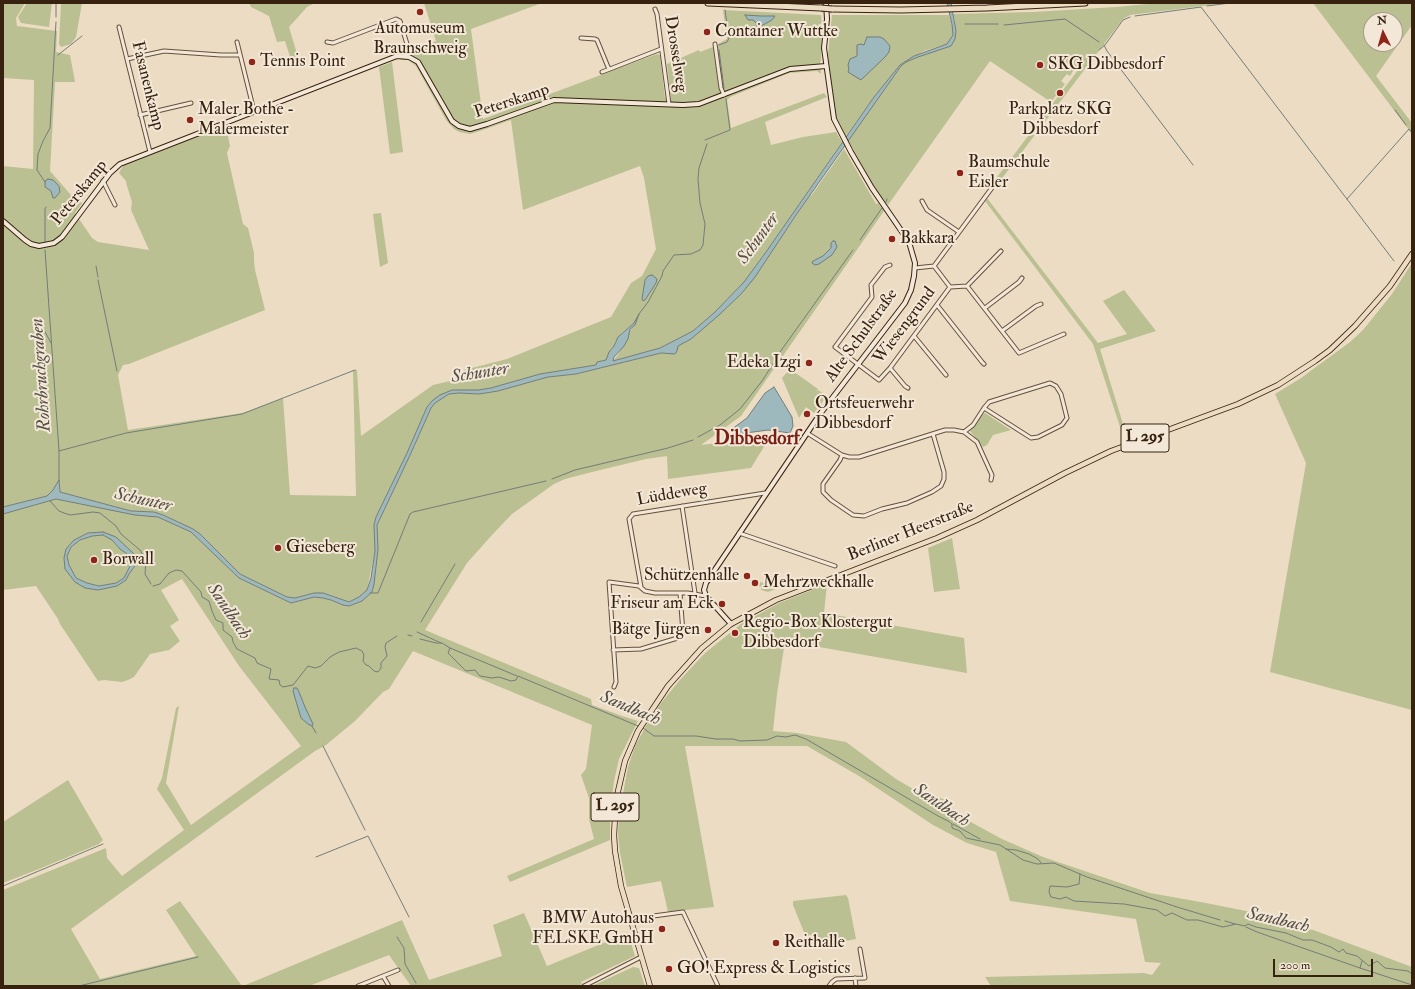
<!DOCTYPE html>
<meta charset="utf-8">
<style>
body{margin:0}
#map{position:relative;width:1415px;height:989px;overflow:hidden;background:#ecdcc3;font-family:"IM FELL Double Pica",serif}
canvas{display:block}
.frame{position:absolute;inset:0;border:4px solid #37220f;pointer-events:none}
.north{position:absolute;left:1363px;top:12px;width:40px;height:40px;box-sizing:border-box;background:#f3e8d8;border:1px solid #a89988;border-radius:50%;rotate:355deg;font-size:11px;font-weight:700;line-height:16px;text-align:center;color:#37220f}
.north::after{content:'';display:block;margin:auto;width:14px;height:18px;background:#8f2418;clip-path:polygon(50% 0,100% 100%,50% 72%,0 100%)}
.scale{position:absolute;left:1273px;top:959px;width:100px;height:18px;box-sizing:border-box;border:2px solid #37220f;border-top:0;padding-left:5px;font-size:12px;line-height:14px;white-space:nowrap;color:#37220f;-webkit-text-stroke:3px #f3e8d8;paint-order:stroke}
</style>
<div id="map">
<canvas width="1415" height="989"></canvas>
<div class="frame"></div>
<div class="north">N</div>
<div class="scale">200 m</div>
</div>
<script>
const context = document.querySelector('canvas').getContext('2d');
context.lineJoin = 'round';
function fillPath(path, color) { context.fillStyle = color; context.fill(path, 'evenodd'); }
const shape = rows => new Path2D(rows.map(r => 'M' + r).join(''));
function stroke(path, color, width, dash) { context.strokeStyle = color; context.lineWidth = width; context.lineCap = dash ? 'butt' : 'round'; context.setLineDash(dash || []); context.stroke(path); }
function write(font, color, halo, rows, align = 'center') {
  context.font = font + ' "IM FELL Double Pica",serif'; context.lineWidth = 4; context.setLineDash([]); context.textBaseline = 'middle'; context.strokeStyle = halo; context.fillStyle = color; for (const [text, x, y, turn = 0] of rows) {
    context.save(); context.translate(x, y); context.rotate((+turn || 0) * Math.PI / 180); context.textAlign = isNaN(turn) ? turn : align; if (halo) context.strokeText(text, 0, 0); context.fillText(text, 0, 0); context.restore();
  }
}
const green = shape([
 [3,3,25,3,16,18,17,26,57,31,56,52,70,55,75,82,55,82,50,171,71,195,82,203,75,213,92,238,98,242,149,250,131,210,132,202,127,186,126,181,119,173,124,164,222,127,224,134,228,136,230,146,227,153,243,224,248,228,254,253,254,261,255,270,265,310,129,364,123,365,118,375,128,430,243,413,283,398,290,495,356,496,353,370,357,370,361,436,433,385,463,378,464,370,507,359,611,317,631,283,642,276,656,249,644,178,640,166,523,210,511,120,477,132,470,134,459,132,454,129,446,120,416,66,408,60,400,60,412,50,436,41,424,3,542,3,471,29,483,119,657,54,660,55,665,98,671,99,667,64,699,50,700,52,713,47,727,39,723,10,821,15,822,28,821,60,820,63,821,74,817,71,789,73,730,97,727,100,731,128,824,93,827,97,765,122,771,145,803,137,836,132,842,142,766,252,744,282,715,312,693,331,660,348,613,361,619,353,634,323,622,333,615,342,614,346,611,349,606,360,597,362,596,365,540,374,491,388,478,390,452,390,427,407,407,453,376,517,374,525,375,551,367,590,359,597,349,602,329,595,314,593,295,598,287,597,240,574,200,534,163,515,154,512,131,511,60,492,59,481,53,490,47,496,3,507,3,166,33,169,34,80,3,78],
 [27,3,52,3,49,27,21,23,18,17],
 [61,3,82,3,76,37,71,44,61,47,59,44],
 [249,3,315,3,307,7,289,27,300,64,292,63,285,41,277,42,269,16,251,7],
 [1158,3,1226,3,1130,15,1123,19,987,198,1098,343,1127,334,1103,301,1124,290,1156,331,1100,349,1127,437,1124,439,1093,344,982,197,1078,70,1075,68,1070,76,1067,74,1061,81,1065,84,1051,102,990,61,888,205,880,196,848,140,901,66,906,62,918,57,951,46,955,39,955,21,953,14,1033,12,1116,7],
 [1313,3,1412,3,1412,25,1376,76,1412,123,1412,134],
 [1371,20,1395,20,1395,44,1371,44],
 [832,15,949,15,952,24,953,35,947,44,924,51,900,65,874,97,846,136,837,119,834,106,828,55],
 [392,62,403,152,390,154,379,67],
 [844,149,876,204,878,203,884,211,741,416,701,445,770,437,751,468,668,479,667,456,646,459,596,471,565,479,554,484,512,514,492,535,467,563,425,630,591,699,592,705,622,716,638,721,619,759,614,781,610,815,610,840,510,882,507,876,594,839,589,819,589,798,581,775,586,769,592,725,413,651,389,689,383,692,355,721,326,745,315,751,71,929,100,979,196,956,166,910,180,901,242,986,3,986,3,890,106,848,107,858,122,876,184,830,157,789,162,778,176,708,179,706,166,783,191,825,301,746,239,666,182,579,161,590,179,620,170,626,180,641,169,650,150,654,134,677,128,680,122,682,104,680,98,681,60,624,58,619,36,586,3,590,3,514,56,499,158,517,191,532,239,578,291,603,314,597,323,598,331,600,343,605,349,606,362,601,372,592,378,549,377,525,411,453,431,408,435,403,449,394,459,393,480,394,498,391,548,377,577,374,661,353,668,354,678,346,691,339,742,293,811,194,811,196],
 [88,533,116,537,137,563,129,574,126,580,98,590,75,582,64,558,74,540],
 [381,213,388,263,380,267,373,214],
 [1412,263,1412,710,1270,672,1306,463,1275,394,1301,378,1350,342,1363,330,1392,294],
 [790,369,818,389,815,394,818,390,827,396,814,413,806,407,799,418,782,378],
 [985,413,1011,430,993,435,987,445,983,447,970,431,982,415],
 [103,535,112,540,120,549,127,554,132,562,124,578,116,583,99,586,87,583,76,578,69,565,67,556,71,547,80,540,92,536],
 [952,538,960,589,934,592,928,548],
 [770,576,790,583,768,592,761,590,761,587,759,586,760,582,767,584],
 [827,584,824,613,964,638,967,673,785,641,777,694,773,731,797,733,846,742,896,779,913,789,946,800,956,814,1002,839,1043,857,1150,893,1206,903,1251,912,1316,931,1412,967,1412,986,991,986,985,977,1144,973,1152,975,1161,963,1145,962,1136,919,1010,901,996,852,967,843,933,825,859,776,807,746,685,746,714,907,668,912,661,881,627,887,620,853,618,834,619,815,628,767,635,746,646,726,661,703,679,681,705,653,741,624,779,603],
 [68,780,103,840,99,844,39,869,3,883,3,822],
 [846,895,848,898,856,939,840,942,834,939,810,947,793,905,793,901],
 [524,913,547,966,628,933,635,956,581,982,582,984,577,986,411,986,389,955,309,986,243,986,402,920,429,980,502,956,493,925],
 [633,967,639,968,645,986,592,986]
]);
const water = shape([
 [947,3,951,3,956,31,955,39,951,46,918,57,906,62,901,66,796,215,755,277,742,293,719,315,691,339,678,346,677,351,675,354,661,353,576,374,548,377,498,391,479,394,459,393,449,394,435,403,431,408,411,453,377,525,378,549,374,584,372,592,362,601,349,606,343,605,331,600,323,598,314,597,291,603,239,578,191,532,158,517,135,515,56,499,3,514,3,507,47,496,53,490,59,480,60,492,131,511,154,512,163,515,193,529,200,534,240,574,287,597,295,598,314,593,323,593,349,602,359,597,367,590,371,578,375,551,374,525,376,517,407,453,427,407,433,400,440,395,452,390,478,390,491,388,540,374,596,365,597,362,606,360,609,352,614,346,618,337,634,323,639,314,635,325,630,329,628,339,624,346,614,357,613,361,660,348,693,331,715,312,744,282,766,252,874,97,900,65,914,56,947,44,953,35,952,24,947,3],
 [745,15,761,16,775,16,772,20,763,25,756,26,757,24,753,20,748,20,745,15],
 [867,37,880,37,884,39,890,46,889,52,885,57,861,80,848,72,849,69,848,65,850,59,857,56,857,45,861,44,864,45,867,37],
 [48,179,53,180,59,186,60,192,55,198,53,198,51,191,45,187,45,181,48,179],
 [833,241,835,241,837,247,832,255,819,264,815,265,812,263,813,261,823,256,831,248,831,243,833,241],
 [652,275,657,279,656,283,645,300,643,301,642,299,645,280,648,276,652,275],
 [774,387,792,417,793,426,790,433,768,430,746,433,731,437,728,432,747,418,765,393,774,387],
 [103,532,116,537,134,554,137,563,129,574,126,580,117,586,98,590,85,588,75,582,65,569,64,558,66,549,74,540,88,533,103,532],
 [103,535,112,540,120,549,127,554,132,562,124,578,116,583,99,586,87,583,76,578,69,565,67,556,71,547,80,540,92,536,103,535],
 [294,688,297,688,299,692,305,707,313,724,312,726,308,724,301,718,293,691,294,688]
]);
const stream = shape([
 [1207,6,1230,3],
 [1135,16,1201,7,1394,261],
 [56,17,56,3],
 [965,24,998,24],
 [1004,25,1065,19,1099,42],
 [719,45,727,42,729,38,725,10],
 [1104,45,1107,51,1193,165],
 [719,50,724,88],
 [1099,50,1105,45,1123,20,1130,17],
 [58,55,82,36],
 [1395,110,1406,125],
 [705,140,730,130,726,99],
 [45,182,37,170,38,154,43,141,50,128,56,22],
 [1347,199,1409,129,1412,133],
 [886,202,887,199],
 [860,240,882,208],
 [45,242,45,209,46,207],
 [45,250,59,451,59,481],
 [96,266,98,277],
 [98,280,117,371],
 [639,314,648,302,662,276,663,271,674,255,691,254,700,250,703,245,705,224,700,203,698,179,699,168,707,144],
 [41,324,51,343],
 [775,359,853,250],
 [698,437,720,425,740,409,762,381,773,364],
 [59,451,126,433,242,414,355,370],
 [552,479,575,470,668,448,693,440],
 [50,501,59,511,64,513,70,515,93,512,100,513,116,526,121,534,140,550,146,561,145,574,151,584],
 [153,586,160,584,169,573,176,570,182,571,201,592,202,597,209,601,212,611,216,620,223,623,223,630,232,637,233,642,237,649,255,658,257,663,271,669,269,679,279,680,280,685,283,687,293,685,308,666,315,668,321,666,330,657,339,652,356,648,362,651,364,655,363,661,366,665,369,666,374,671,378,672,381,668,381,663,387,656,385,647,386,643,397,636],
 [370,593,378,593,410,514,413,512,546,481],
 [421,622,455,564],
 [417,632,441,643],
 [408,635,412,636],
 [420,639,436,643,442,643,450,648,448,653,466,671,475,670,480,676,492,678,499,677,511,681,516,680,518,676,638,726],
 [450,648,517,676],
 [312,726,316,733],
 [643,728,654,736,696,736,716,739,733,739,740,741,767,740,777,736,786,737,795,735,806,739,938,816,950,822,952,824,952,828,960,831,966,838,1000,845,1023,860,1037,864,1054,863,1080,874,1079,884,1067,887,1050,886,1049,892,1051,897,1060,899,1066,897,1074,901,1124,904,1157,910,1165,916,1172,913,1187,920,1198,920,1223,927,1236,924,1245,926,1248,924,1256,927,1286,933,1303,940,1312,940,1331,947,1339,952,1343,949,1346,953,1357,956,1369,966,1377,961,1385,968,1408,971,1412,974],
 [323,746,365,830],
 [953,824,980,839],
 [1006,849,1016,850,1029,854,1038,859,1041,863],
 [316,857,368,836,409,917],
 [1080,874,1087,877,1177,907,1220,920],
 [3,886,103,844],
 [1225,921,1235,924],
 [1246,927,1257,932,1360,968],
 [397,937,404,948,405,964,416,983],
 [1362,961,1360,968,1412,985],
 [79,986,198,957]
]);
const street = shape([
 [655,9,657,14,669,104],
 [119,27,150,152],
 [581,38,595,39,597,40,608,67,610,69,661,49],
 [237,42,254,111],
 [327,42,333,43,396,19,400,21,407,44,406,56],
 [715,44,721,88,724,95],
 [127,59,164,51,221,55,240,55],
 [602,72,610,69],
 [140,115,191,103],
 [103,181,115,205],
 [922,201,927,210,959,232],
 [890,265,885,267,871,285,872,297,835,347,879,380,890,368,950,287,934,266],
 [915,268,934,266,997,181],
 [967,286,1019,353,1064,334],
 [950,287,967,286,1001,251],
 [937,305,982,362,984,364],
 [985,308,1019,282,1022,278],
 [1002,331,1036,306,1041,304],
 [914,336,946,375],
 [890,368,905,386,908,388],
 [964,432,977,442,992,475,991,480],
 [807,433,842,455,849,457,859,457,945,430,954,430,964,432,973,425,984,408,989,402,1050,383,1056,386,1061,394,1067,418,1062,425,1038,437,1031,438,984,408],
 [842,455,840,460,823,484,823,492,831,500,853,515,864,516,882,509,907,503,932,492,941,486,944,479,944,472,933,434],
 [682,506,695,593],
 [739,533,835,566],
 [641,587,629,519,633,514,765,493],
 [613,650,641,649,681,637,683,633,680,593],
 [614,687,616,682,609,582,639,586,645,591,655,593,688,593,706,596],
 [631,919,683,912,718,986],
 [383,976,398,970],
 [855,978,856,986],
 [358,986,383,976,389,986],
 [584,986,641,957],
 [829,986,832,982,836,979,865,978,860,949]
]);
const secondary = shape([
 [3,221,25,240,31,244,39,246,54,243,62,237,110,173,120,164,397,56,409,57,418,62,452,121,459,126,470,129,487,124,554,100,683,105,699,104,790,69,826,66],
 [731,624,706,596,704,590,706,583,820,414,905,303,911,290,914,276,915,263,909,242,872,188,851,152,834,119,824,48,827,19,826,3]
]);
const primary = shape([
 [650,986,621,886,615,851,614,835,616,800,625,761,638,731,668,686,702,648,731,624,776,600,937,538,977,520,1065,473,1111,451,1238,404,1278,385,1315,361,1330,350,1355,326,1390,286,1412,254]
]);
const highway = shape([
 [708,3,821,8],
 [832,9,901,10,987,8,1085,3]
]);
const highwayBridge = shape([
 [821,8,832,9]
]);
const markers = [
 [420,12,4,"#8f2418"],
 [707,32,4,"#8f2418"],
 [252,62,4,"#8f2418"],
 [1040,65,4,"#8f2418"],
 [1060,93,4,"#8f2418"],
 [190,120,4,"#8f2418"],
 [960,173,4,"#8f2418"],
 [892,239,4,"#8f2418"],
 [809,363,4,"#8f2418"],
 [807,414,4,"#8f2418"],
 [278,548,4,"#8f2418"],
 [94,560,4,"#8f2418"],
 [747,576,4,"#8f2418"],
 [755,583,4,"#8f2418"],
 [722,604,4,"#8f2418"],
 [708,630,4,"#8f2418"],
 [735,633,4,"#8f2418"],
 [662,929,4,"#8f2418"],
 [776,943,4,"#8f2418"],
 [669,969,4,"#8f2418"]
];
const shields = [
 [1145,438,48],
 [615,807,48]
];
const shieldNames = [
 ["L 295",1145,438],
 ["L 295",615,807]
];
const poiNames = [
 ["Automuseum",420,29,"center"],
 ["Braunschweig",420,49,"center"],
 ["Container Wuttke",715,32],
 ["Tennis Point",260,62],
 ["SKG Dibbesdorf",1048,65],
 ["Maler Bothe -",198,110],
 ["Malermeister",198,130],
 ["Parkplatz SKG",1060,110,"center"],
 ["Dibbesdorf",1060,130,"center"],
 ["Baumschule",968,163],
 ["Eisler",968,183],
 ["Bakkara",900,239],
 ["Edeka Izgi",801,363,"right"],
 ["Ortsfeuerwehr",815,404],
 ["Dibbesdorf",815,424],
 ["Gieseberg",286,548],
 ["Borwall",102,560],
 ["Schützenhalle",739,576,"right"],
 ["Mehrzweckhalle",763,583],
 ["Friseur am Eck",714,604,"right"],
 ["Regio-Box Klostergut",743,623],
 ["Dibbesdorf",743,643],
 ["Bätge Jürgen",700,630,"right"],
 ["BMW Autohaus",654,919,"right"],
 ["FELSKE GmbH",654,939,"right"],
 ["Reithalle",784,943],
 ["GO! Express & Logistics",677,969]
];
const streetNames = [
 ["Drosselweg",675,54,81],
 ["Fasanenkamp",147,86,76],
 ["Peterskamp",512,102,-18],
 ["Peterskamp",80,193,-51],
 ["Wiesengrund",905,326,-53],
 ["Alte Schulstraße",862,336,-54],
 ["Lüddeweg",672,495,-10],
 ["Berliner Heerstraße",911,532,-22]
];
const waterNames = [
 ["Schunter",759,239,-54],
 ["Schunter",480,374,-9],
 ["Rohrbruchgraben",42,375,-94],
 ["Schunter",143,501,13],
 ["Sandbach",228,612,56],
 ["Sandbach",630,709,23],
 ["Sandbach",941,806,34],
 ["Sandbach",1278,921,13]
];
const quarterNames = [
 ["Dibbesdorf",757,440]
];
fillPath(green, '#bac092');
fillPath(water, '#9db9be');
stroke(water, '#747d78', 1);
stroke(stream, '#747d78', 1);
stroke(street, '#64503c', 5);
stroke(secondary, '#37220f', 6);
stroke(primary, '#37220f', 6);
stroke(highway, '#37220f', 7);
stroke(street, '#f3e8d8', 3);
stroke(secondary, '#f3e8d8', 4);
stroke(primary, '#ecdcc3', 4.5);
stroke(highway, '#ecdcc3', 5);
stroke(highwayBridge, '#37220f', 7, []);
stroke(highwayBridge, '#ecdcc3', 5);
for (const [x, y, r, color] of markers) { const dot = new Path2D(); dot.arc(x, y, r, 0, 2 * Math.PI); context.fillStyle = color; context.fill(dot); stroke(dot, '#f3e8d8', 1.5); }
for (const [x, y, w] of shields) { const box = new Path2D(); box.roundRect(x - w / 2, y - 14, w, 28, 3); context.fillStyle = '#f3e8d8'; context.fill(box); stroke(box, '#37220f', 1); }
write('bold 16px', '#37220f', null, shieldNames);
write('17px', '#37220f', '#f3e8d8', poiNames, 'left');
write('17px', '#37220f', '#f3e8d8', streetNames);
write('italic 18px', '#564f44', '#f3e8d8', waterNames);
write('bold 19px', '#7a1f14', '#f3e8d8', quarterNames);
</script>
